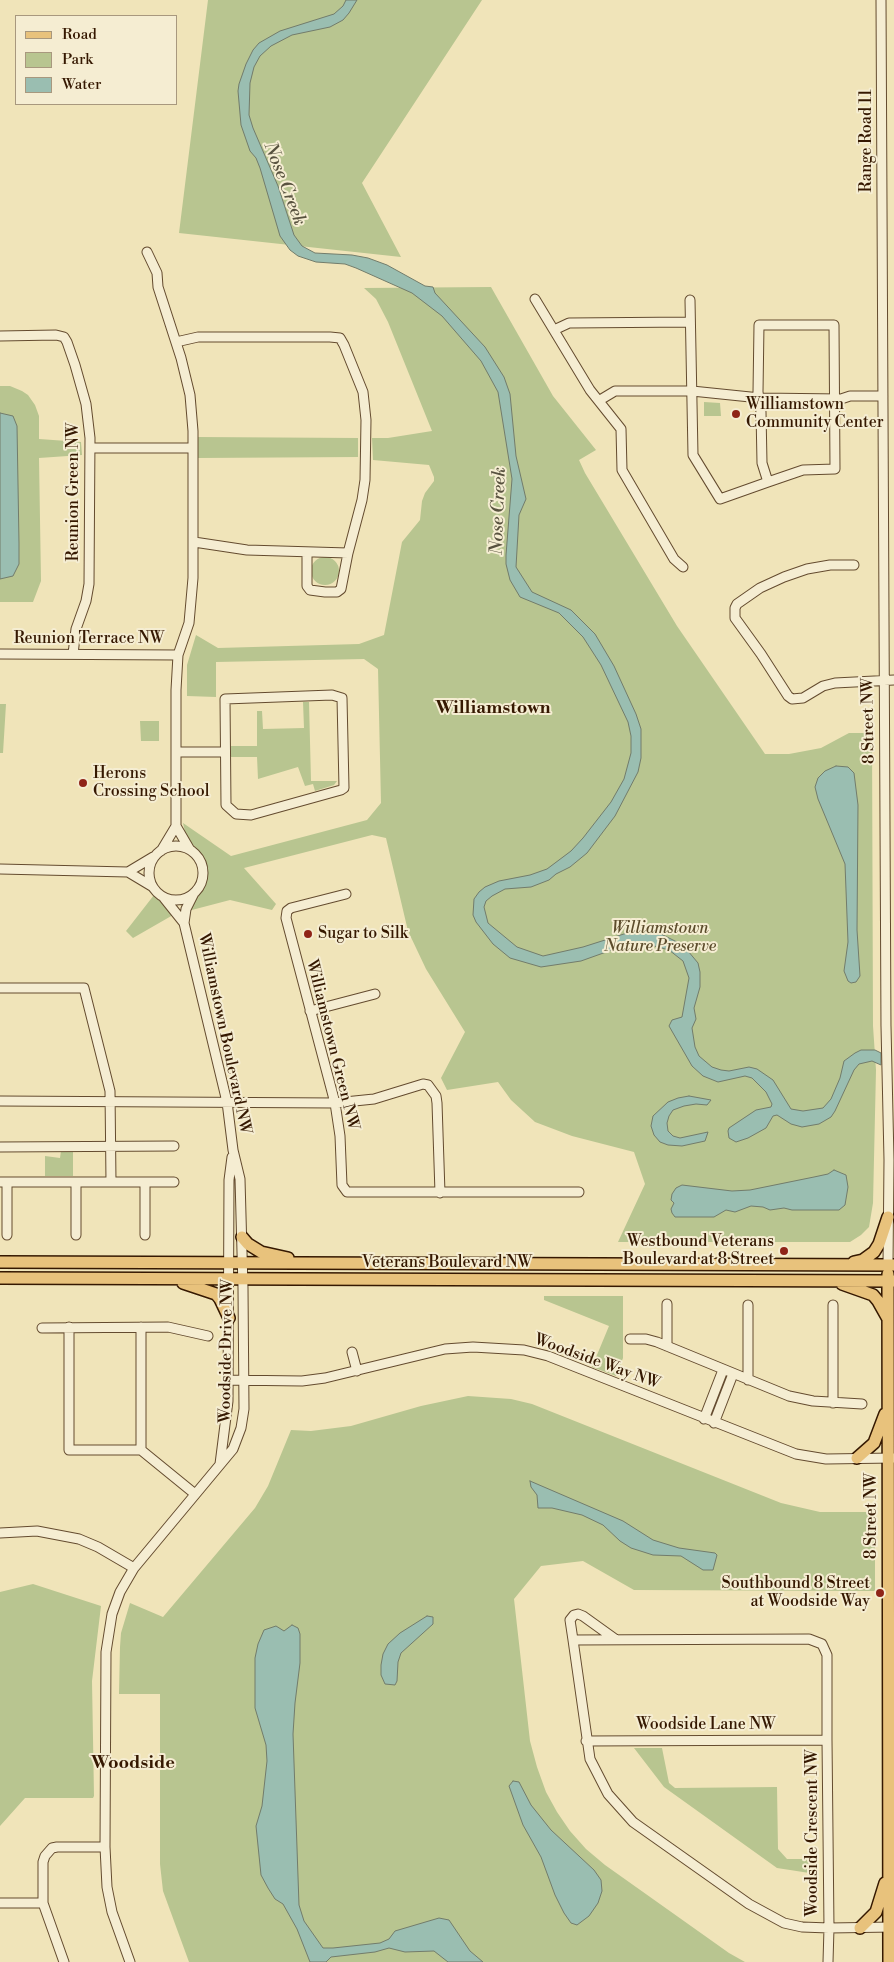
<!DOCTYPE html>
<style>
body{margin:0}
#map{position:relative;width:894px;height:1962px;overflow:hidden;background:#f0e4b9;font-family:"Libre Bodoni",serif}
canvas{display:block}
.legend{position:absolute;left:15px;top:15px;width:162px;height:90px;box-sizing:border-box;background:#f5edd2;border:1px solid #a8987e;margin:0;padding:6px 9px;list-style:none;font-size:15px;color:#351801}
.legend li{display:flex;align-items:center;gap:10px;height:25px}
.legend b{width:25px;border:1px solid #a8987e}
</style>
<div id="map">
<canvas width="894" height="1962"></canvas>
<ul class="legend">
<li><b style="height:6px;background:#e8c27c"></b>Road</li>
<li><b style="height:14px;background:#b8c590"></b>Park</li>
<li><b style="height:14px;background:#9abeb1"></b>Water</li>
</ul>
</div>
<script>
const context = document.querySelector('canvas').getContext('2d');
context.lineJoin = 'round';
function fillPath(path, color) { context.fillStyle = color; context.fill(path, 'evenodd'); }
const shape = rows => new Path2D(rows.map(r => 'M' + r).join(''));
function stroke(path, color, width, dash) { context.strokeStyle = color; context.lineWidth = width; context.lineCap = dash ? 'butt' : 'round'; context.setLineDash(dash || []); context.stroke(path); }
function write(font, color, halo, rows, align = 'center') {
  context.font = font + ' "Libre Bodoni",serif'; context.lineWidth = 4; context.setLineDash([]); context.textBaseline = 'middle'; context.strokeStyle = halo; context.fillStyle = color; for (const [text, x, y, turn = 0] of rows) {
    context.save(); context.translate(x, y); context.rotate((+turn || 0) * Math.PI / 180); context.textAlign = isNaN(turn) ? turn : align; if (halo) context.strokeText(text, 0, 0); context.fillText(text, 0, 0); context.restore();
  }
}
const green = shape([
 [208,0,482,0,362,183,401,257,179,233],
 [491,287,553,396,596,450,579,460,585,473,677,626,765,754,789,754,821,748,849,733,872,733,873,1026,876,1070,873,1203,869,1227,861,1235,850,1242,618,1242,645,1184,634,1152,572,1136,535,1122,511,1100,498,1082,447,1090,441,1078,465,1032,426,969,408,931,386,838,372,835,244,868,276,904,272,910,230,900,188,911,193,899,202,889,206,878,206,869,202,856,186,836,183,823,231,856,367,820,381,803,378,669,364,659,216,662,216,697,187,696,187,665,196,635,218,648,359,644,384,635,402,542,420,520,422,501,425,493,434,481,434,477,429,465,373,460,372,438,388,438,432,431,388,322,376,299,364,288],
 [0,386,10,386,22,391,28,395,35,405,39,416,39,439,81,442,82,455,39,458,41,581,33,602,0,602],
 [704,402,720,403,721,416,704,416],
 [198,437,358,438,358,457,198,458],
 '311 571a14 14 0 1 1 28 0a14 14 0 1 1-28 0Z',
 [303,702,309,702,311,781,337,781,334,785,315,791,313,784,305,786,298,767,258,779,257,757,231,757,231,746,257,746,257,711,262,711,263,729,304,728],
 [0,704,6,704,3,753,0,753],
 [140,721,159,721,159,741,141,741],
 [154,895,161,899,173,915,133,938,126,931],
 [73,1150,73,1176,45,1176,45,1156,60,1158,61,1151],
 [544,1296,623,1296,623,1358,616,1376,592,1367,609,1326,544,1300],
 [468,1396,511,1399,532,1404,781,1503,820,1512,875,1512,875,1591,634,1590,583,1561,541,1566,514,1599,530,1741,537,1767,546,1792,557,1812,570,1831,586,1849,605,1865,729,1953,745,1962,189,1962,163,1891,160,1864,160,1694,119,1694,120,1647,121,1633,130,1603,163,1617,255,1508,268,1486,291,1430,311,1431,351,1426,421,1406],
 [33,1584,101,1606,92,1681,94,1796,93,1798,25,1798,0,1826,0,1592],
 [634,1748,662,1748,669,1783,675,1788,777,1787,778,1849,787,1859,817,1859,816,1874,777,1868,664,1787]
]);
const water = shape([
 [346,0,357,0,349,13,343,20,330,27,292,35,271,46,260,56,254,67,250,83,249,115,253,128,278,186,294,235,302,246,315,253,352,255,368,258,387,265,425,286,433,287,435,293,485,347,504,377,510,394,516,456,526,499,519,515,516,567,532,592,571,610,595,634,614,666,636,714,641,729,641,758,638,772,615,816,587,853,570,867,556,874,549,880,531,887,505,889,492,896,486,901,484,907,488,923,517,947,543,956,583,947,627,933,638,932,661,934,683,945,698,963,700,972,700,987,694,1008,696,1019,692,1028,695,1047,699,1056,712,1067,721,1070,729,1071,749,1067,757,1069,773,1080,791,1109,803,1111,823,1108,831,1099,840,1078,844,1061,855,1053,861,1050,875,1050,881,1053,881,1065,872,1061,859,1064,854,1070,835,1111,831,1117,819,1124,802,1127,791,1124,777,1115,773,1116,766,1128,748,1138,736,1142,729,1138,728,1131,729,1128,756,1110,771,1107,772,1104,766,1092,752,1078,745,1076,718,1082,703,1076,692,1066,669,1026,672,1020,682,1017,689,978,683,961,669,950,647,944,623,946,581,961,541,967,510,958,493,944,476,922,473,915,474,899,479,892,485,887,499,881,530,875,547,869,571,851,583,838,611,802,624,779,631,753,631,736,628,722,601,665,583,637,559,613,520,597,510,580,506,564,506,555,512,479,498,392,481,361,442,316,412,293,356,268,345,264,316,262,298,256,290,250,280,236,260,168,256,158,250,151,241,125,238,91,239,84,246,64,253,50,259,43,280,31,334,14,343,6,346,0],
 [0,413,13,416,17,426,19,543,19,564,13,576,0,579,0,413],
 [836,766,848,767,854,773,858,805,857,930,860,976,856,982,851,983,848,981,844,971,848,942,845,864,818,799,815,787,818,778,825,771,836,766],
 [689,1096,711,1100,707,1105,696,1104,684,1106,673,1110,669,1116,667,1123,668,1131,673,1136,680,1138,708,1132,705,1141,682,1146,668,1145,660,1142,654,1135,651,1126,653,1116,668,1102,678,1098,689,1096],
 [834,1170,846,1175,848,1187,845,1205,839,1210,792,1210,784,1208,770,1210,763,1207,751,1206,735,1212,726,1210,714,1217,675,1217,672,1213,671,1209,674,1203,671,1200,672,1194,676,1188,682,1185,732,1191,750,1190,814,1177,828,1174,834,1170],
 [530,1481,623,1521,653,1540,679,1548,715,1553,717,1555,713,1570,703,1570,681,1556,653,1555,631,1548,620,1541,603,1525,582,1515,552,1508,538,1508,537,1495,531,1487,530,1481],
 [427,1616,433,1617,433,1624,401,1653,398,1662,397,1681,395,1685,385,1684,381,1675,381,1665,383,1654,388,1644,400,1633,427,1616],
 [292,1625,298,1628,300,1634,300,1663,295,1703,293,1734,299,1905,304,1921,323,1948,333,1948,380,1943,389,1939,395,1931,439,1918,449,1920,470,1951,483,1962,448,1962,434,1951,405,1952,389,1948,375,1952,331,1957,326,1962,310,1962,297,1929,283,1904,275,1899,268,1888,261,1875,256,1826,262,1806,267,1761,266,1745,255,1708,255,1658,258,1644,264,1630,276,1626,284,1631,292,1625],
 [513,1781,519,1782,531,1805,551,1830,594,1870,601,1880,602,1891,598,1903,589,1916,577,1925,571,1923,564,1913,555,1895,541,1857,523,1825,509,1786,513,1781]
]);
const minor = shape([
 [881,0,886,1026,889,1160,888,1265],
 [147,252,157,273,158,287,181,358,190,395,193,431,193,578,189,623,178,655,176,690,176,826,190,850],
 [535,299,590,390,621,429,622,470,674,559,683,567],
 [690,300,693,455,720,499,768,482,803,470,835,469,834,325,759,325,758,392,761,412,762,463,768,482],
 [554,330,569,323,690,322],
 [0,336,56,335,64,337,67,342,75,365,86,404,90,438,89,584,86,601,76,629,73,654],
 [176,342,198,337,330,337,340,338,344,345,363,392,366,420,365,480,362,500,348,553,247,550,194,542],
 [600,400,615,391,692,391,760,398,841,399,850,396,883,396],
 [90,448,193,448],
 [307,552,307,586,310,590,325,592,337,592,341,589,348,553],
 [854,565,830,565,807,569,784,577,760,588,737,604,735,608,735,618,761,654,788,696,792,699,803,698,823,686,835,683,894,680],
 [0,654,178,655],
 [332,695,342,698,344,788,341,790,251,815,236,814,226,805,225,699,332,695],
 [176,752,225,752],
 '149 873a27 27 0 1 1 54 0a27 27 0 1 1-54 0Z',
 [161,851,176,826],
 [0,869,128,872,153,857],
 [128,872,153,887],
 [346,894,291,908,287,911,286,918,335,1103,340,1136,342,1185,347,1192,579,1192],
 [164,898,184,923],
 [0,988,84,988,110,1091,111,1182],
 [310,1011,375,994],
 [0,1101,335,1103,374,1099,423,1084,428,1085,436,1096,437,1103,440,1193],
 [0,1147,174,1146],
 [0,1182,174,1182],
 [7,1182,7,1235],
 [76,1182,76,1235],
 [145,1182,145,1235],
 [748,1305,748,1380],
 [69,1327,69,1450,141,1450,195,1494],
 [42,1328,168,1327,208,1336],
 [630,1339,646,1339,657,1342,789,1396,813,1401,862,1404],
 [667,1346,667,1304],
 [352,1352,357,1371],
 [228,1380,302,1381,325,1378,445,1349,473,1347,524,1350,548,1356,796,1454,826,1459,894,1458],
 [833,1403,833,1305],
 [704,1419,723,1370],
 [714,1423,733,1374],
 [141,1450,141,1327],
 [220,1464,228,1401,229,1180,232,1157],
 [0,1533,37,1531,79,1539,98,1547,134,1568],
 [573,1640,570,1620,574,1615,578,1614,583,1616,615,1639],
 [586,1741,827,1740],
 [0,1903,43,1903],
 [64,1962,43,1903,43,1862,45,1856,52,1848,57,1847,105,1847],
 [130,1962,112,1912,107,1887,105,1847,106,1652,112,1614,120,1592,134,1568,233,1449,241,1428,244,1409,243,1288,240,1179,233,1150,227,1102,184,923,186,909,194,893],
 [828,1962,829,1928,827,1740,827,1655,822,1644,809,1639,573,1640,590,1759,608,1794,633,1822,749,1904,784,1923,802,1927,829,1928,894,1927]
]);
const major = shape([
 [242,1237,248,1244,261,1252,288,1258],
 [0,1262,894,1265],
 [854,1262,863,1260,874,1252,879,1244,888,1217],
 [888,1274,889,1962],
 [0,1278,894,1281],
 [183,1283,216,1294,220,1299,229,1318],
 [842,1284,873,1295,878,1301,887,1317],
 [857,1458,874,1443,885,1414],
 [860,1928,876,1912,885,1883]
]);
const markers = [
 [736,414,5,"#8f2418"],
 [83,783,5,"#8f2418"],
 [308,934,5,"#8f2418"],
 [784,1251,5,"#8f2418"],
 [880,1593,5,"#8f2418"]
];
const streetNames = [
 ["Range Road 11",867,141,-90],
 ["Reunion Green NW",74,492,-90],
 ["Reunion Terrace NW",89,639],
 ["8 Street NW",869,721,-91],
 ["Williamstown Boulevard NW",224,1034,78],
 ["Williamstown Green NW",332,1045,76],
 ["Veterans Boulevard NW",447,1263],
 ["Woodside Drive NW",227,1351,-89],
 ["Woodside Way NW",597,1362,20],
 ["8 Street NW",872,1516,-90],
 ["Woodside Lane NW",706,1725],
 ["Woodside Crescent NW",813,1833,-90]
];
const poiNames = [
 ["Williamstown",746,405],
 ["Community Center",746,423],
 ["Herons",93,774],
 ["Crossing School",93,792],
 ["Sugar to Silk",318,934],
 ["Westbound Veterans",774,1242,"right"],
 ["Boulevard at 8 Street",774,1260,"right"],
 ["Southbound 8 Street",870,1584,"right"],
 ["at Woodside Way",870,1602,"right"]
];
const parkNames = [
 ["Williamstown",660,929],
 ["Nature Preserve",660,947]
];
const waterNames = [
 ["Nose Creek",284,184,69],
 ["Nose Creek",499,511,-88]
];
const neighbourhoodNames = [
 ["Williamstown",493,709],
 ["Woodside",133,1764]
];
fillPath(green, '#b8c590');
fillPath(water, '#9abeb1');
stroke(water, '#727c6b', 1);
stroke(minor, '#644b2f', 11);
stroke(major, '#351801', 14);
stroke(minor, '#f5edd2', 9);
stroke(major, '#e8c27c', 11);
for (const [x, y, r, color] of markers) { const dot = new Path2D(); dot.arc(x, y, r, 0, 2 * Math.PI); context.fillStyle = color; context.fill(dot); stroke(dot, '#f5edd2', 2); }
write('16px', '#351801', '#f5edd2', streetNames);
write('16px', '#351801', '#f5edd2', poiNames, 'left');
write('italic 16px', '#5c4c2c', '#f5edd2', parkNames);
write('italic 18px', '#58523f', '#f5edd2', waterNames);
write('bold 18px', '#351801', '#f5edd2', neighbourhoodNames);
</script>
